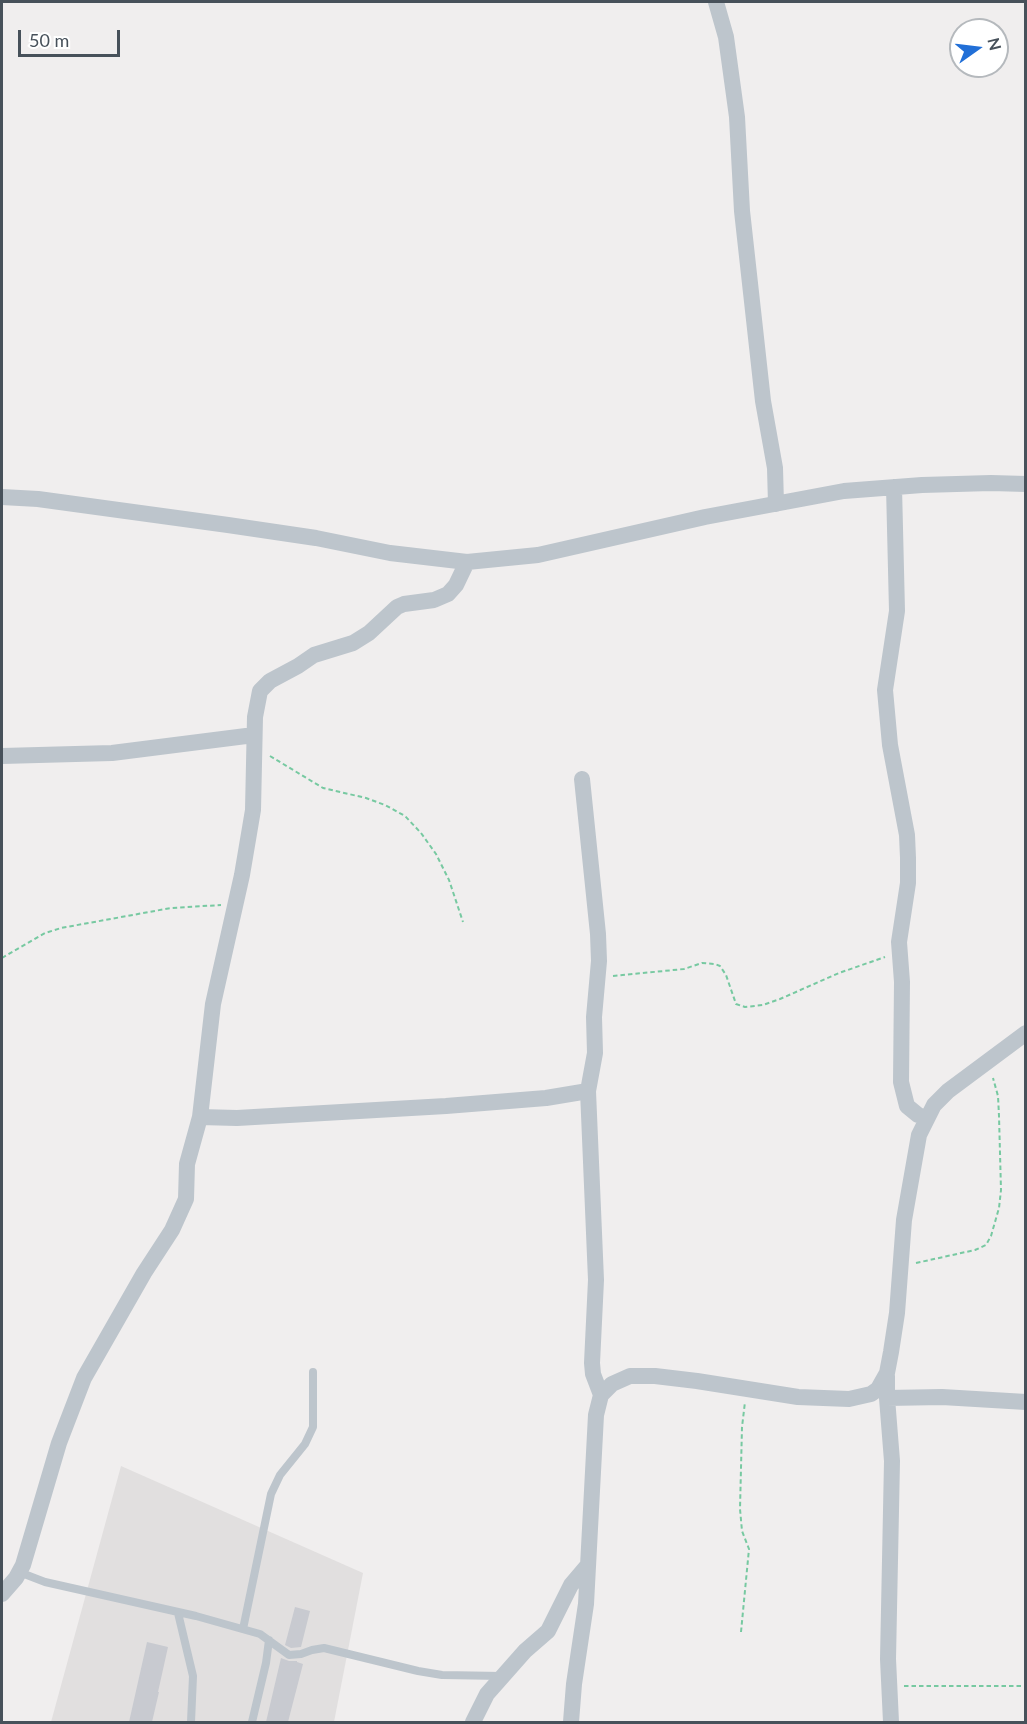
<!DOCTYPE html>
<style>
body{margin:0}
#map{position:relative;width:1027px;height:1724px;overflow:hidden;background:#f0eeee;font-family:Lato,sans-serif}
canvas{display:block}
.frame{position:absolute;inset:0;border:3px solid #47515a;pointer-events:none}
.north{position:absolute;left:949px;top:18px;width:60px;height:60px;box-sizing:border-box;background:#fff;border:2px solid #b5b9bd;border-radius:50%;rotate:76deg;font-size:16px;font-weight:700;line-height:24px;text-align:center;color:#47515a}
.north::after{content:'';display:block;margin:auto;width:21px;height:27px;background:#216fd7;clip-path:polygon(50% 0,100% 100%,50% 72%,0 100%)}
.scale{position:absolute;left:18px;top:30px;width:102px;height:27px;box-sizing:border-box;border:3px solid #47515a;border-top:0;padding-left:8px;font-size:18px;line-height:21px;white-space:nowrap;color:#47515a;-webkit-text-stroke:4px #fff;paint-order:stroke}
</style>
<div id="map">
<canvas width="1027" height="1724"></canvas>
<div class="frame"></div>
<div class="north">N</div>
<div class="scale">50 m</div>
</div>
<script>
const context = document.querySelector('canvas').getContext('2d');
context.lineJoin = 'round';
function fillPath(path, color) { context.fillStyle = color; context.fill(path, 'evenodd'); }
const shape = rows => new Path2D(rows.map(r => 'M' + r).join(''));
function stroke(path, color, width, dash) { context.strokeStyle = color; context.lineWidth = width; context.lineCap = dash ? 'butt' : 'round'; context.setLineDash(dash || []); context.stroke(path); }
const education = shape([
 [121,1466,363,1573,334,1722,51,1722]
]);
const building = shape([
 [295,1607,310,1611,301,1647,291,1648,285,1645],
 [147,1642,168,1647,158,1692,159,1692,152,1722,129,1722],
 [281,1658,289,1661,297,1661,297,1662,303,1664,288,1722,266,1722]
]);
const path = shape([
 [270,756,323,788,366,798,385,805,405,816,421,833,436,854,449,880,463,922],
 [2,958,45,933,61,928,171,908,221,905],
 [613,976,684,969,702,963,715,964,720,966,726,975,736,1004,745,1007,763,1005,780,999,839,973,885,957],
 [916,1263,975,1250,986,1245,991,1236,999,1208,1001,1190,999,1116,998,1096,993,1078],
 [741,1632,749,1549,742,1531,740,1509,742,1427,745,1402],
 [904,1686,1026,1686]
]);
const service = shape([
 [19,1572,45,1582,196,1616,260,1634,289,1655,301,1654,312,1650,324,1648,418,1671,442,1675,502,1676],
 [178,1613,193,1676,191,1722],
 [243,1629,271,1494,280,1475,305,1444,313,1427,313,1372],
 [252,1722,266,1663,269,1640]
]);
const minor = shape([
 [716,2,726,37,737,117,742,211,763,401,775,468,776,504],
 [894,487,897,611,885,690,890,745,907,835,908,858,908,883,899,942,902,982,901,1082,907,1106,918,1115,927,1118],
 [2,497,38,499,228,525,316,538,390,553,467,562,538,555,705,517,844,491,922,485,991,483,1026,484],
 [2,756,112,753,254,735],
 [582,779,598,934,599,961,594,1017,595,1053,588,1091,596,1280,592,1363,593,1374,601,1395],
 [200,1117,237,1118,446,1106,546,1098,588,1091],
 [887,1376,887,1398,892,1461,888,1659,891,1722],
 [887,1398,942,1397,1026,1402],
 [2,1594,16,1578,23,1565,59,1443,84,1378,144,1273,172,1230,186,1199,187,1164,200,1117,213,1004,242,875,253,810,255,717,260,691,270,681,298,666,314,655,353,643,369,633,397,607,404,604,434,600,448,594,456,585,467,562],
 [473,1722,487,1694,525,1651,548,1631,571,1585,588,1565],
 [571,1722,574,1684,586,1604,596,1415,601,1395,612,1384,630,1376,655,1376,697,1381,798,1397,849,1399,871,1394,878,1389,887,1373,891,1352,897,1313,904,1220,919,1135,934,1105,948,1091,1026,1033]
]);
fillPath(education, '#e1dfdf');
fillPath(building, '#c8cad0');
stroke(path, '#77c9a1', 2, [4.5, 3]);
stroke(service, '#bdc5cc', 8);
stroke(minor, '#bdc5cc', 16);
</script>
